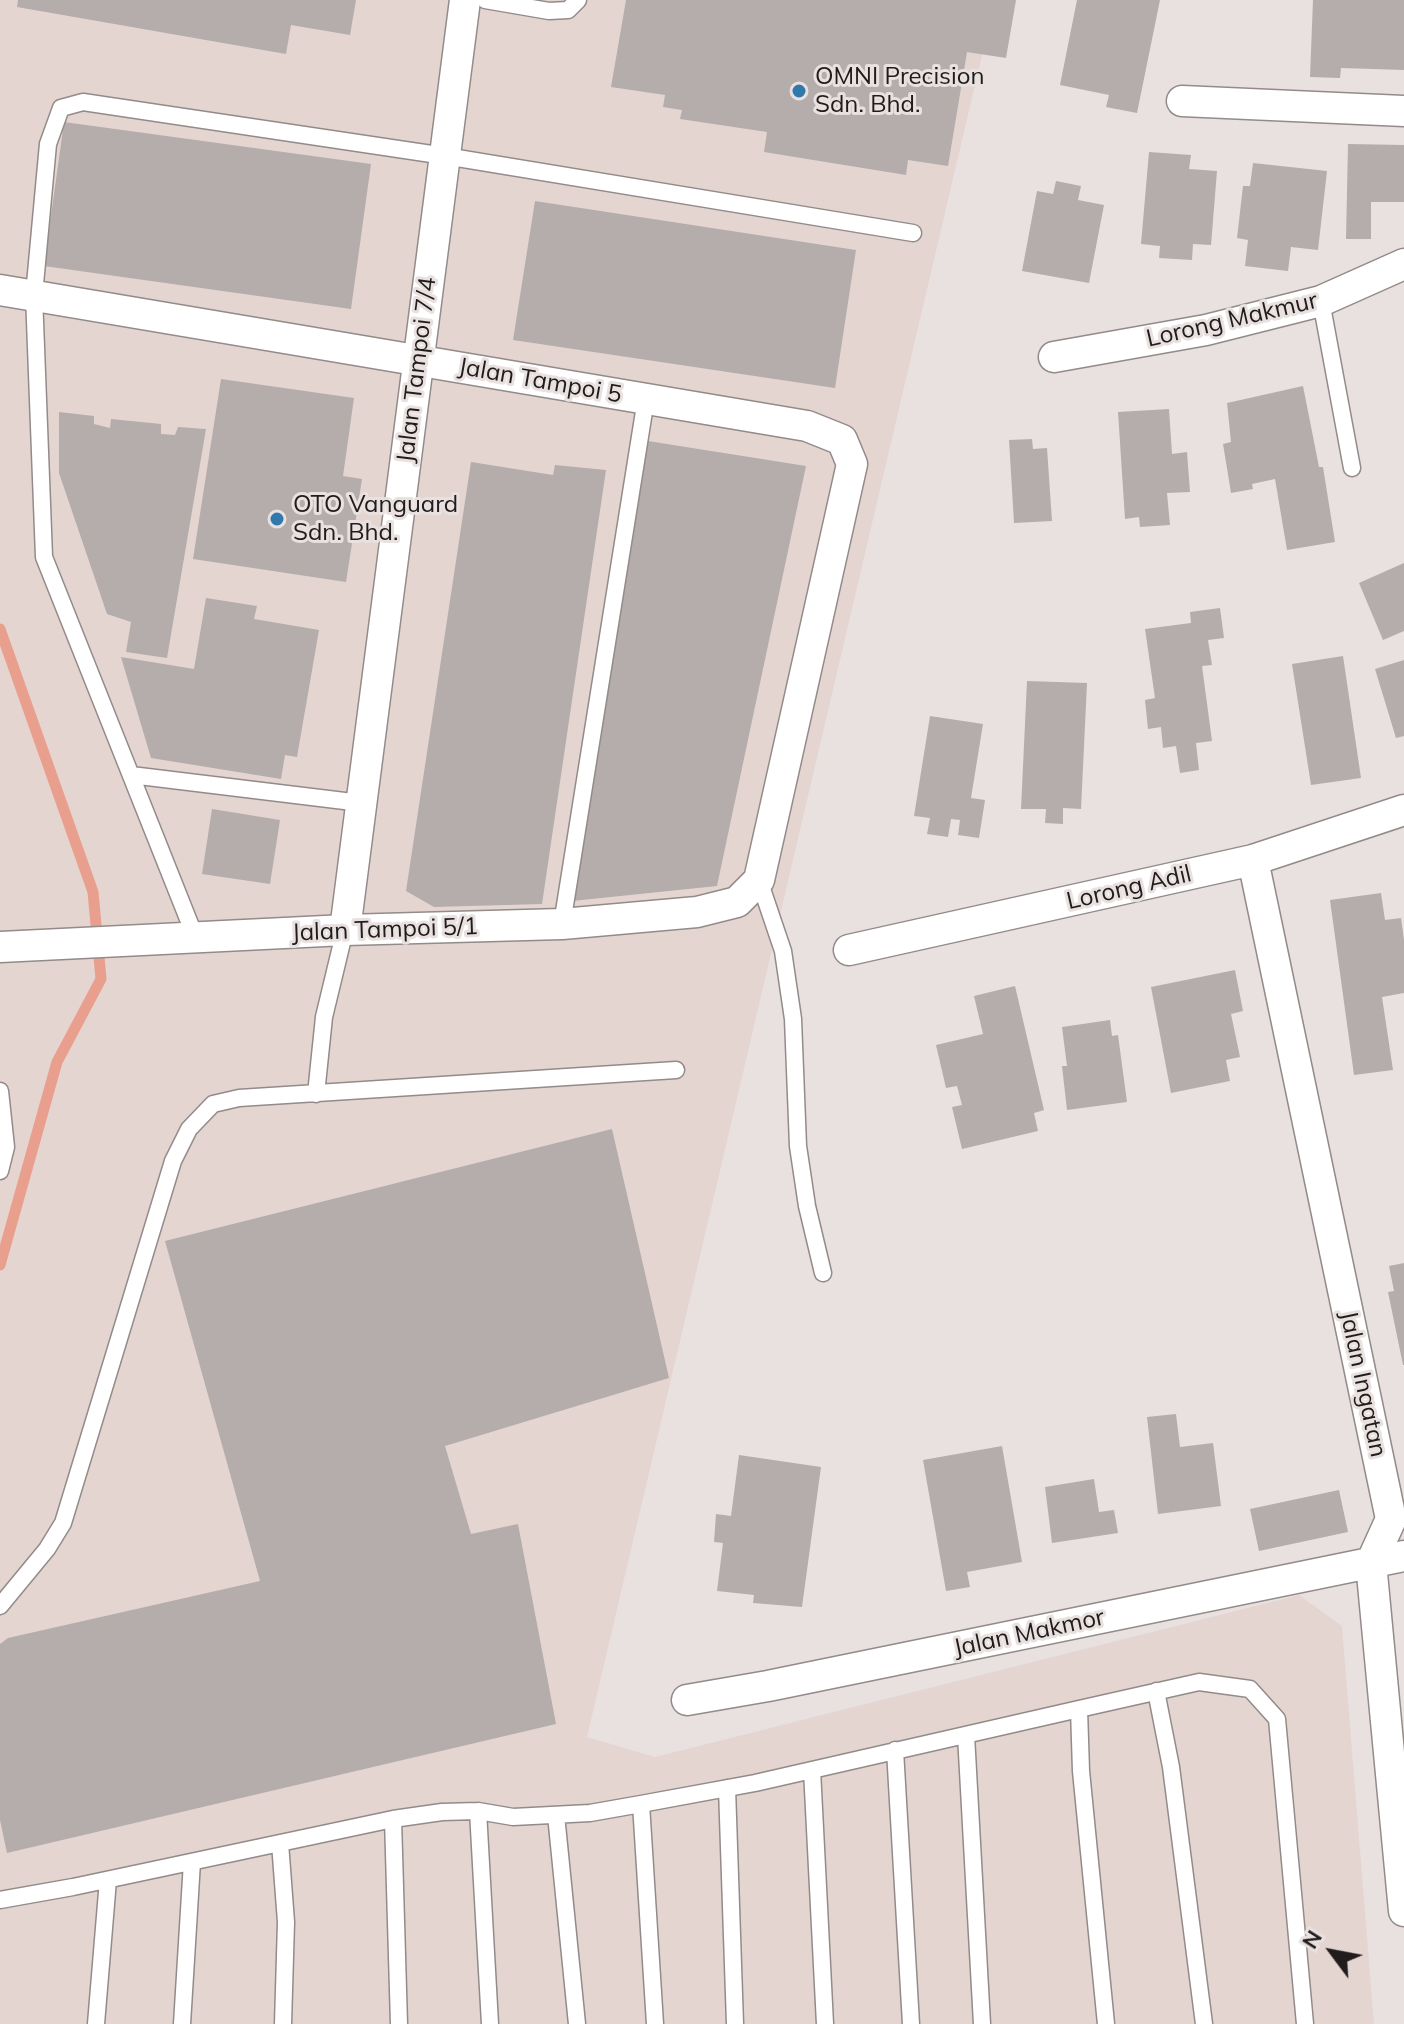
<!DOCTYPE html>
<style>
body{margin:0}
#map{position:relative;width:1404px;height:2024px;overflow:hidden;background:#e9e1e0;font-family:Mulish,sans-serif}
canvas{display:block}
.north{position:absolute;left:1292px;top:1912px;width:80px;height:80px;-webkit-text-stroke:6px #e9e1e0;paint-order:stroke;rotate:302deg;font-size:22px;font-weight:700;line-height:32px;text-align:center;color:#1f1c1b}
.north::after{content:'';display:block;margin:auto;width:28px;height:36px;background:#1f1c1b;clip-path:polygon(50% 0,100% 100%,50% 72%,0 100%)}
</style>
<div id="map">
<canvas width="1404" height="2024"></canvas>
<div class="north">N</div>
</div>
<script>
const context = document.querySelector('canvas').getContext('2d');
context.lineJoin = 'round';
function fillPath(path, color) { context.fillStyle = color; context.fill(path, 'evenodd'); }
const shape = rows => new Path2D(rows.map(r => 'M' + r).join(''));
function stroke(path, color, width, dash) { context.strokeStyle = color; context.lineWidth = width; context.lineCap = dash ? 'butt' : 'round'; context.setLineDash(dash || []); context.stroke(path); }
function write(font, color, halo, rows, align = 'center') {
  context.font = font + ' Mulish,sans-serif'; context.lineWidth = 6; context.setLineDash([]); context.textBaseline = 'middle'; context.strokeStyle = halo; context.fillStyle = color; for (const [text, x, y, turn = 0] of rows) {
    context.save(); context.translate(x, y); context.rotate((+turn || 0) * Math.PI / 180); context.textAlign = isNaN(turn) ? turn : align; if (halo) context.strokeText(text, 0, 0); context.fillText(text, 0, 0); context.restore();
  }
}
const built = shape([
 [0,0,995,0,587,1737,655,1757,1299,1595,1342,1626,1374,2024,0,2024]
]);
const stream = shape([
 [0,629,93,892,101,979,57,1062,0,1265]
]);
const building = shape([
 [18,0,356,0,350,35,291,25,286,54,17,7],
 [626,0,1016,0,1006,58,967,52,948,166,908,160,906,175,764,152,767,132,680,119,682,110,663,107,665,95,611,87],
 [1077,0,1160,0,1137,113,1106,107,1109,95,1060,85],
 [1313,0,1404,0,1404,70,1341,68,1340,78,1310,77],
 [64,122,371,164,351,309,44,266],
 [1348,144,1404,145,1404,202,1371,202,1371,239,1346,239],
 [1149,152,1191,155,1189,169,1217,171,1211,245,1193,244,1192,260,1159,258,1160,246,1141,244],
 [1253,163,1327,171,1318,250,1291,247,1288,271,1245,266,1248,240,1237,238,1243,186,1250,186],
 [1056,181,1081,186,1078,200,1104,205,1089,283,1022,271,1037,191,1053,194],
 [535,201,856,250,835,388,513,340],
 [221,379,354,398,343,476,362,479,346,582,193,559],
 [1303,386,1319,467,1323,467,1335,542,1287,550,1275,479,1252,484,1253,489,1231,493,1223,444,1231,442,1227,403],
 [1169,409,1172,454,1187,452,1190,492,1167,493,1170,525,1140,527,1139,517,1125,519,1118,412],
 [59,412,94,416,94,424,110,428,111,419,161,424,161,434,175,435,178,427,206,429,167,658,126,652,131,622,107,614,59,473],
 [1032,439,1033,449,1047,448,1052,521,1014,523,1009,440],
 [648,441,806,466,717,886,572,901],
 [471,462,553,475,555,465,606,470,542,904,434,907,406,891],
 [1404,563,1404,631,1383,640,1359,583],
 [206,598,257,606,254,619,319,630,297,757,285,755,281,779,151,758,121,657,194,669],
 [1220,608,1224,638,1208,640,1212,665,1202,666,1212,741,1196,743,1199,770,1180,773,1176,746,1163,748,1161,727,1148,729,1145,700,1155,698,1145,629,1191,623,1190,612],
 [1343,656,1361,778,1311,785,1292,664],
 [1404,660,1404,736,1396,738,1375,669],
 [1027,681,1087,683,1081,809,1063,808,1063,824,1045,823,1046,809,1021,809],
 [930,716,983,724,971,798,985,800,979,838,958,835,960,820,951,819,948,837,927,834,930,818,914,816],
 [212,809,280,820,270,884,202,874],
 [1381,893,1385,920,1401,918,1404,940,1404,993,1382,997,1393,1070,1354,1075,1330,900],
 [1235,970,1243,1011,1231,1014,1240,1057,1226,1060,1230,1081,1171,1093,1151,987],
 [1015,986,1044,1110,1034,1113,1038,1131,962,1149,952,1107,962,1105,957,1086,946,1088,936,1045,983,1034,974,996],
 [1110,1020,1112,1036,1118,1035,1127,1102,1067,1110,1062,1066,1067,1066,1062,1027],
 [612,1129,669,1378,445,1446,471,1534,518,1524,556,1724,7,1853,0,1820,0,1644,8,1638,260,1581,165,1241],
 [1404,1263,1404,1365,1403,1365,1388,1292,1394,1291,1389,1266],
 [1176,1414,1180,1447,1213,1443,1221,1506,1158,1514,1147,1417],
 [1002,1446,1022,1562,967,1572,970,1587,946,1591,923,1460],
 [739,1455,821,1467,802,1607,753,1603,754,1595,717,1591,723,1543,714,1542,716,1514,731,1516],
 [1094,1479,1099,1512,1114,1510,1118,1533,1052,1543,1045,1487],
 [1339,1490,1348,1532,1259,1551,1250,1509]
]);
const service = shape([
 [485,0,549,11,568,10,578,0],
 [1321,301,1352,468],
 [131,775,361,803],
 [759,880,783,951,793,1019,798,1146,807,1206,823,1273],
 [562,924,646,399],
 [196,939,44,557,34,295,48,144,61,108,83,102,445,156,913,233],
 [0,1091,6,1147,0,1171],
 [316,1094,324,1017,345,930],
 [0,1606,47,1549,63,1523,173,1161,189,1129,213,1104,239,1098,676,1070],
 [1156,1691,1171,1767,1204,2024],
 [966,1735,982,2024],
 [895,1750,911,2024],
 [812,1770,825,2024],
 [727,1788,735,2024],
 [641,1804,655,2024],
 [478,1811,490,2024],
 [556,1815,577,2024],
 [393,1819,399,2024],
 [280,1843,286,1922,283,2024],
 [0,1900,73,1887,393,1819,442,1812,478,1811,513,1817,590,1813,641,1804,755,1783,1079,1709],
 [96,2024,108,1880],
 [182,2024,192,1862],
 [1106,2024,1081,1771,1079,1709,1199,1682,1250,1689,1277,1719,1305,2024]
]);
const minor = shape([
 [1182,101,1404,111],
 [0,290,807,426,842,440,852,464,759,880,737,902,697,912,562,924,345,930,0,947],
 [1054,357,1206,330,1321,301,1404,264],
 [1253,860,1391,1519,1371,1563,1404,1911],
 [345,930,465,0],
 [849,950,1253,860,1404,810],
 [687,1700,768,1686,1404,1556]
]);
const markers = [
 [799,91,8,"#3178ad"],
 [277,519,8,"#3178ad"]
];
const poiNames = [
 ["OMNI Precision",815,77],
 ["Sdn. Bhd.",815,105],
 ["OTO Vanguard",293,505],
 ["Sdn. Bhd.",293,533]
];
const streetNames = [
 ["Lorong Makmur",1232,320,-13],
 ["Jalan Tampoi 7/4",417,370,-83],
 ["Jalan Tampoi 5",540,381,10],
 ["Lorong Adil",1129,888,-13],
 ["Jalan Tampoi 5/1",385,930,-2],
 ["Jalan Ingatan",1363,1384,78],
 ["Jalan Makmor",1029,1633,-12]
];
fillPath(built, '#e5d5d1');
stroke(stream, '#e99f8d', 11);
fillPath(building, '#b4adab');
stroke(service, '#928b89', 19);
stroke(minor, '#928b89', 33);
stroke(service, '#fff', 16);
stroke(minor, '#fff', 30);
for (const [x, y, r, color] of markers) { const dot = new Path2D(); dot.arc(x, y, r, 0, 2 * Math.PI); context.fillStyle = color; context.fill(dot); stroke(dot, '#e9e1e0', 3); }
write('24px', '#1f1c1b', '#e9e1e0', poiNames, 'left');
write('24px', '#1f1c1b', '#e9e1e0', streetNames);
</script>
